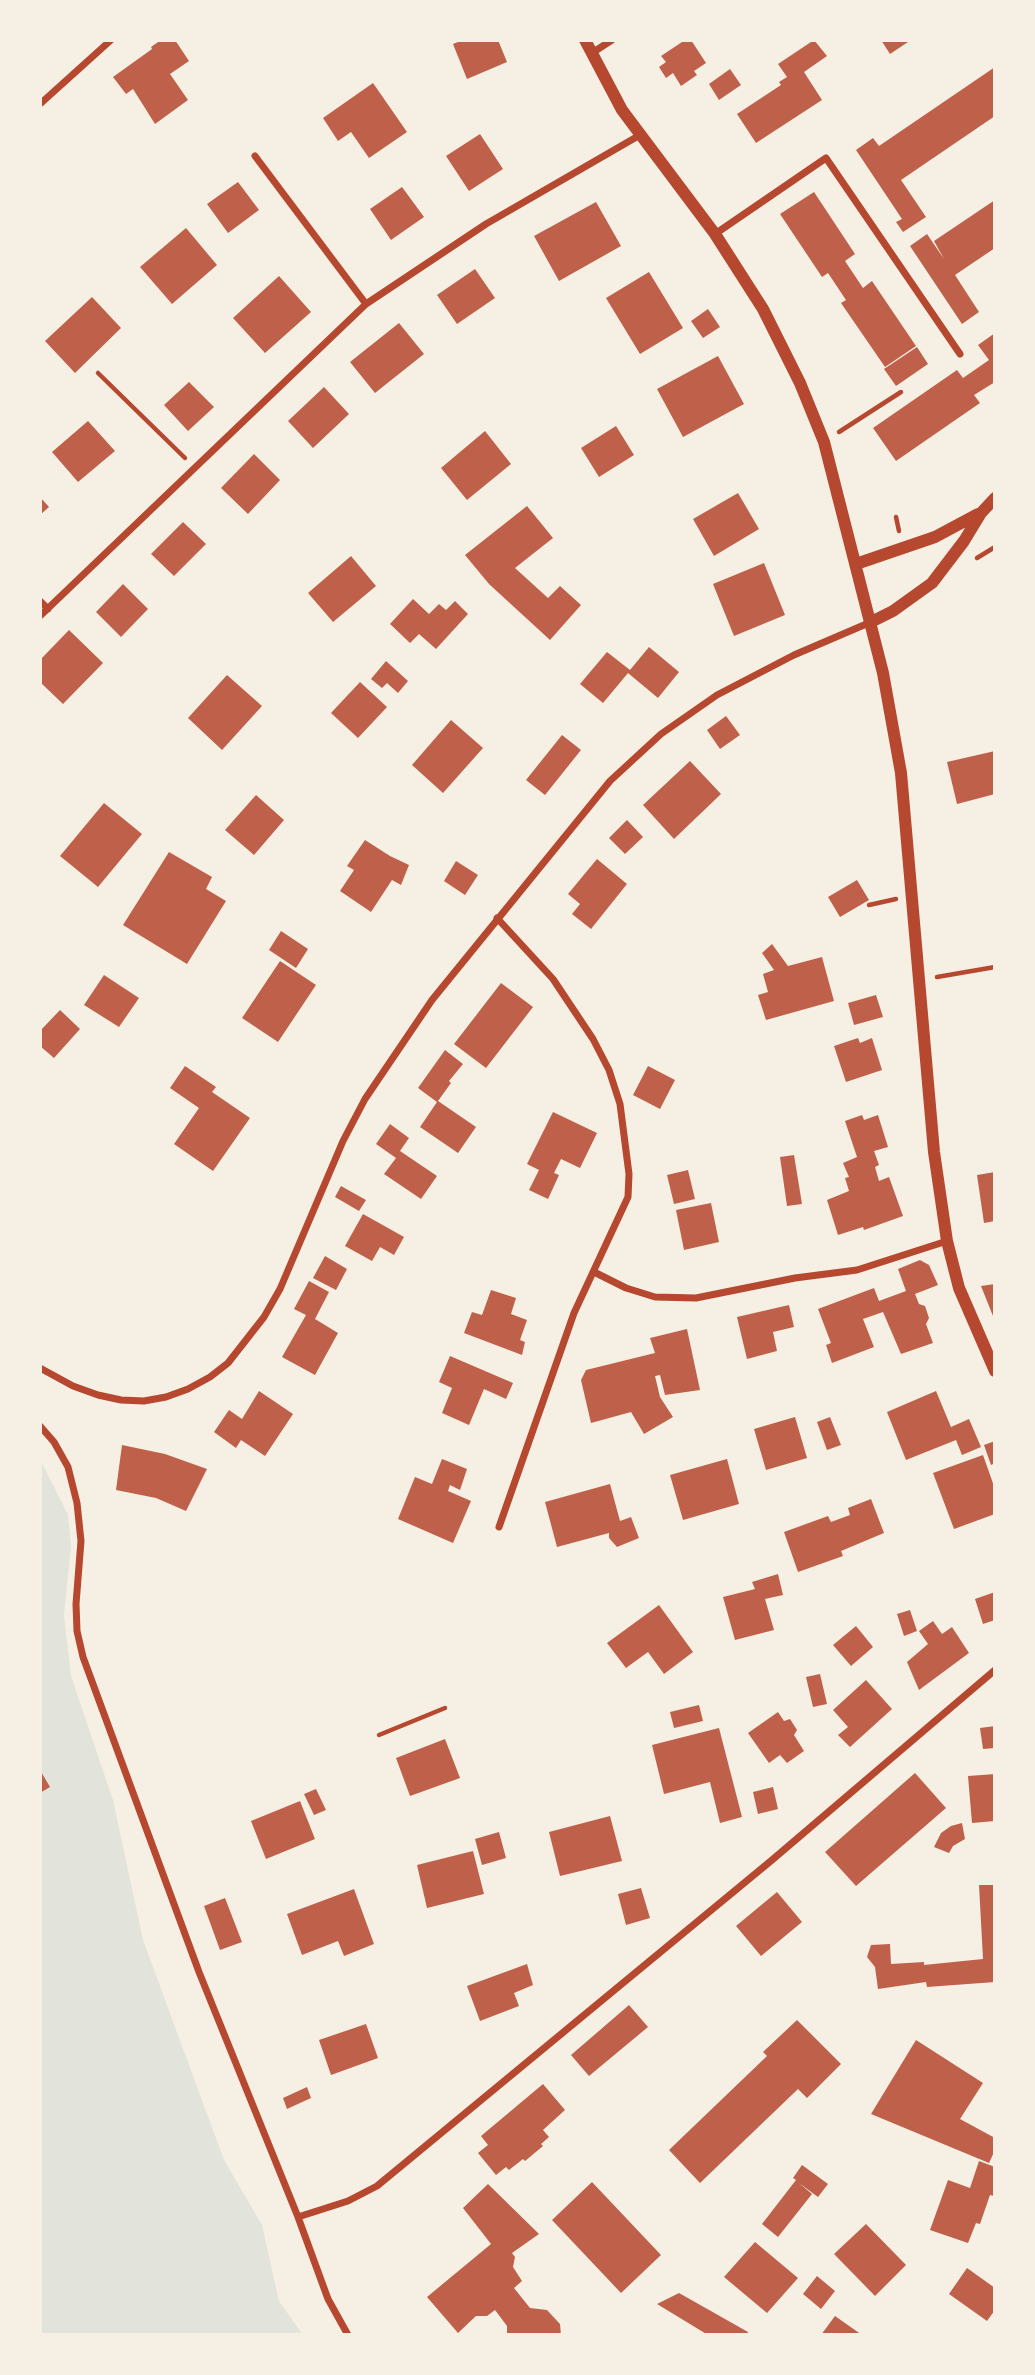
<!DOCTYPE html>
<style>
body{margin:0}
#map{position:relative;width:1035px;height:2375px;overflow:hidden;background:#f6efe4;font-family:Arial,sans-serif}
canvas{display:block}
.frame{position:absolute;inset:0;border:42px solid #f6efe4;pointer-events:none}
</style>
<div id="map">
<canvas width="1035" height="2375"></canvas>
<div class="frame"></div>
</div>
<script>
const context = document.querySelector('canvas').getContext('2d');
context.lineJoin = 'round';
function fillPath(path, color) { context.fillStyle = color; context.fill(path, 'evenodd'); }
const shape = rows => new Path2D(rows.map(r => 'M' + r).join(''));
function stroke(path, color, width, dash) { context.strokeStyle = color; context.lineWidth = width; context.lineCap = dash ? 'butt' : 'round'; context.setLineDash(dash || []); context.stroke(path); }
const green = shape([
 [40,1459,68,1515,71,1546,64,1615,71,1676,113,1800,143,1940,224,2160,262,2225,279,2301,303,2335,40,2335]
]);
const building = shape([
 [161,40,175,40,189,61,170,74,188,100,155,124,133,89,126,94,113,77,152,49,151,47],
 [463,40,498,40,507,62,467,79,453,44],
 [685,40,691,40,706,63,694,71,697,75,681,86,673,73,666,78,659,67,666,62,661,56],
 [814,40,827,56,804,72,822,100,756,143,737,114,781,85,779,82,787,77,778,64],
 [881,40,911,40,890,54],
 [995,67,995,116,901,180,926,217,903,232,896,222,902,219,856,150,873,138,879,146],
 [730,69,741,85,719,100,709,84],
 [373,83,407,132,369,158,351,132,338,141,323,118],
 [480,134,503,169,469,191,446,156],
 [238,182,259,210,228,233,207,204],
 [402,187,424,217,391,240,370,209],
 [814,192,855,254,845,261,863,288,872,281,916,346,885,367,841,303,846,300,828,273,822,277,780,214],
 [995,200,995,248,955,275,979,312,962,324,910,246,927,234,944,259,934,241],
 [596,202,621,246,559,281,534,236],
 [186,228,217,265,172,304,140,267],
 [475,269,495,298,457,324,437,295],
 [649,272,683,328,640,354,606,298],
 [279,276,311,312,265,353,233,318],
 [92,297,121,328,75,373,45,341],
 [708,309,720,327,703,338,691,321],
 [399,323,424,354,375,393,350,362],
 [995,333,995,382,974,395,980,403,896,461,873,428,957,370,963,378,989,360,978,345],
 [917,347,928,364,896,386,884,369],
 [718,356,744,404,683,437,657,389],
 [189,382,214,407,188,431,164,405],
 [324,387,349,414,313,448,288,421],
 [88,421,115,451,78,482,52,452],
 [616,426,634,455,599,477,581,448],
 [485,431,511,464,467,500,441,468],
 [254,454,280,480,248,514,221,488],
 [738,493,759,529,714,556,693,519],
 [40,497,49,507,40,515],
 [527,506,553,538,515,568,548,598,560,586,581,605,550,640,489,584,465,555],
 [183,522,206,544,174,576,151,554],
 [351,556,376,586,333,622,308,593],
 [764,563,785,615,734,636,713,584],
 [123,584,148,609,121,637,96,612],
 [413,599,429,614,439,604,446,610,455,601,468,614,436,649,419,634,410,643,390,624],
 [69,630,103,663,63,704,40,682,40,660],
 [649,647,679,672,658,698,628,673,603,703,580,684,607,652,630,670],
 [386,661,408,681,398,693,387,683,382,688,371,679],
 [227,675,262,706,222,750,188,718],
 [360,682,387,707,358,738,331,713],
 [726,716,740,735,720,749,707,730],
 [451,720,483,748,443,793,412,765],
 [562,735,581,750,545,795,526,780],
 [995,751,995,794,957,804,947,762],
 [690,761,721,794,674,839,643,805],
 [256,795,284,820,254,855,225,830],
 [104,803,142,834,98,887,60,856],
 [627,820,643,837,625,854,609,838],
 [365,840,390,856,409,865,401,885,392,880,371,912,340,891,354,870,347,866],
 [169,852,212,877,206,889,226,901,187,964,123,925],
 [597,859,627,884,591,929,572,914,580,904,568,894],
 [456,861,478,875,465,895,444,881],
 [857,880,869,900,840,917,828,897],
 [281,931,308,949,296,968,269,950],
 [772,944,788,966,822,957,834,1001,766,1020,758,995,768,992,763,974,774,970,762,953],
 [280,961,316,985,278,1042,242,1018],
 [104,975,139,998,119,1027,84,1005],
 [501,983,533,1007,486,1068,454,1044],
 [876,995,883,1017,854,1025,848,1003],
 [60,1010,80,1029,54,1058,40,1046,40,1031],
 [858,1038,860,1043,872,1038,882,1070,846,1082,834,1046],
 [445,1050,463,1064,449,1081,451,1083,438,1101,476,1127,458,1153,420,1127,437,1102,418,1088],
 [185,1066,216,1087,212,1092,250,1118,213,1171,174,1144,199,1108,170,1088],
 [648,1066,675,1080,660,1109,633,1095],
 [553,1112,597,1133,580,1168,561,1159,554,1173,559,1175,548,1199,529,1190,539,1170,527,1164],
 [862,1115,864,1120,878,1115,888,1147,874,1151,879,1165,875,1167,879,1181,889,1177,903,1216,864,1230,863,1227,838,1235,827,1200,849,1191,845,1178,849,1177,843,1163,857,1157,845,1121],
 [390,1124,409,1138,400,1151,437,1176,421,1199,384,1174,396,1158,376,1144],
 [794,1155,802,1204,787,1206,780,1157],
 [688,1170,695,1199,674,1204,667,1175],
 [995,1172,995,1221,984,1223,977,1175],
 [341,1186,366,1200,359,1211,335,1197],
 [711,1203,719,1242,684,1250,676,1210],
 [363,1214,404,1237,394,1255,380,1247,372,1261,345,1246],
 [325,1256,347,1269,336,1290,313,1278],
 [920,1260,929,1265,938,1285,915,1294,919,1304,925,1306,929,1318,926,1324,933,1343,901,1354,883,1312,863,1319,874,1347,832,1363,826,1345,831,1343,818,1309,874,1288,879,1301,906,1291,898,1269],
 [309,1281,329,1292,315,1319,338,1333,315,1375,282,1357,306,1315,294,1309],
 [995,1284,995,1321,981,1286],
 [491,1290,516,1298,511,1314,527,1320,520,1340,525,1342,522,1355,464,1333,472,1312,482,1315],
 [789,1305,794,1327,773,1332,777,1351,747,1359,737,1317],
 [687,1329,700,1390,665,1395,660,1375,655,1376,660,1397,673,1417,644,1434,631,1412,591,1423,581,1380,586,1370,655,1353,650,1338],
 [450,1356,513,1383,506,1399,484,1389,469,1425,442,1413,452,1388,439,1382],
 [259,1391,293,1414,265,1456,241,1440,236,1448,214,1432,229,1410,242,1419],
 [936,1391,951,1427,969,1419,981,1447,962,1455,956,1440,906,1460,887,1412],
 [795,1417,807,1458,766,1470,754,1429],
 [830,1417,841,1445,827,1450,817,1422],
 [995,1441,995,1463,991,1465,984,1445],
 [122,1445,165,1454,207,1469,186,1511,156,1498,116,1490],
 [983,1455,995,1489,995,1514,954,1529,933,1473],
 [442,1459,467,1469,460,1490,450,1485,448,1491,471,1501,453,1543,398,1519,415,1477,432,1484],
 [727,1459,739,1504,683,1520,670,1475],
 [610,1484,620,1521,631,1517,639,1538,617,1547,609,1538,609,1533,557,1547,545,1502],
 [871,1499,884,1533,841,1551,843,1556,798,1572,784,1532,828,1516,831,1522,850,1515,848,1508],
 [778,1574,783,1595,765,1599,774,1630,735,1640,723,1597,755,1589,752,1582],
 [995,1592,995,1620,983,1624,975,1599],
 [659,1605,693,1652,664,1674,648,1652,626,1668,607,1643],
 [910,1610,917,1631,904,1636,897,1614],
 [933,1621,942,1634,952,1627,969,1653,919,1690,907,1662,928,1644,919,1631],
 [856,1626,873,1647,851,1666,833,1645],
 [820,1674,827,1704,813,1707,806,1677],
 [866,1680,892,1709,850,1747,838,1735,848,1727,833,1710],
 [699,1705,703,1721,674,1728,670,1712],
 [778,1712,784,1721,790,1719,797,1730,794,1735,804,1751,787,1763,780,1755,769,1763,748,1733],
 [995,1726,995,1748,983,1749,980,1728],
 [719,1728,742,1817,720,1823,710,1782,664,1794,652,1745],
 [445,1739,460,1778,410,1796,396,1758],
 [40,1770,50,1787,40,1793],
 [915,1773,946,1808,856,1886,825,1852],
 [995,1774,995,1821,972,1823,968,1776],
 [773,1787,778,1809,758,1814,753,1792],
 [316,1789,326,1810,314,1815,304,1794],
 [300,1801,315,1839,266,1859,251,1821],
 [610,1816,622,1861,560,1876,549,1832],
 [962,1823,965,1839,953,1846,949,1853,934,1847,941,1833,951,1826],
 [499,1832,506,1858,482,1865,475,1839],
 [473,1851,484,1894,427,1908,417,1865],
 [979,1885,995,1885,995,1982,927,1987,926,1982,878,1989,875,1967,867,1957,871,1945,890,1944,891,1964,924,1962,924,1965,983,1959],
 [641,1888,650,1918,626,1925,618,1894],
 [354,1889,374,1944,344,1956,338,1941,302,1955,287,1914],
 [777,1892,802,1922,761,1956,736,1926],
 [225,1898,242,1942,220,1950,204,1906],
 [527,1964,533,1985,514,1993,519,2006,480,2021,467,1986],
 [629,2005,648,2027,589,2076,571,2055],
 [797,2020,841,2064,807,2098,798,2089,700,2183,669,2150,767,2056,763,2052],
 [366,2024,378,2058,331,2075,319,2040],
 [916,2040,983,2083,960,2119,995,2138,995,2150,989,2163,871,2114],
 [543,2084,565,2110,543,2130,549,2137,541,2144,543,2146,525,2161,523,2159,509,2170,506,2167,496,2175,478,2153,488,2145,481,2136],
 [307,2087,311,2098,287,2109,283,2098],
 [979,2161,995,2167,995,2194,994,2196,990,2195,980,2224,976,2223,968,2243,930,2230,948,2180,970,2188],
 [802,2165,828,2184,818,2197,799,2183,812,2194,778,2237,762,2224,796,2180,793,2178],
 [592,2182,661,2255,621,2293,552,2220],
 [488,2184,539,2234,512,2253,515,2257,513,2267,522,2281,514,2288,530,2308,547,2310,560,2324,561,2335,507,2335,507,2326,495,2310,487,2316,476,2316,458,2333,427,2297,491,2244,463,2208],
 [866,2224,906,2265,875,2296,834,2254],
 [755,2242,798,2278,767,2313,724,2277],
 [967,2268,995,2288,995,2310,987,2321,949,2294],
 [817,2276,835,2291,821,2309,803,2294],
 [679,2293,748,2332,747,2335,708,2335,657,2304],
 [835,2316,862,2335,821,2335]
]);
const path = shape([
 [98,373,185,458],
 [839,432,901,392],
 [896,517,899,531],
 [977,558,995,547],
 [869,905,896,899],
 [937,977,995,967],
 [379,1735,445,1708]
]);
const minor = shape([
 [592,53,612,40],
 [40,104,111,40],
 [255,156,366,304],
 [715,234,826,158,960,354],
 [40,601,48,609],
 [40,616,366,304,486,224,640,135],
 [497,918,553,979,593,1039,609,1070,620,1104,629,1174,628,1197,574,1313,499,1527],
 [594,1272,626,1288,655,1297,696,1298,795,1278,857,1270,947,1241],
 [40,1368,73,1386,98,1395,121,1400,144,1401,166,1397,188,1389,210,1377,228,1363,264,1317,280,1289,343,1141,365,1099,432,1000,610,781,661,734,717,695,794,655,871,622],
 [40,1426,54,1442,68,1467,77,1503,81,1541,76,1604,77,1631,83,1657,199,1972,298,2217,328,2299,348,2335],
 [298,2217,348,2201,377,2186,772,1860,995,1670]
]);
const tertiary = shape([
 [585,40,622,110,715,234,763,309,800,383,824,442,883,673,901,773,934,1152,947,1241,959,1288,995,1371],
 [856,564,935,537,978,514],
 [871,622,893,611,932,583,964,541,981,513,995,498]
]);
fillPath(green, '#e2e4dc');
fillPath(building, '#bf614a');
stroke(path, '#b5482f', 4.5);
stroke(minor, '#b5482f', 7);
stroke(tertiary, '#b5482f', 12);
</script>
